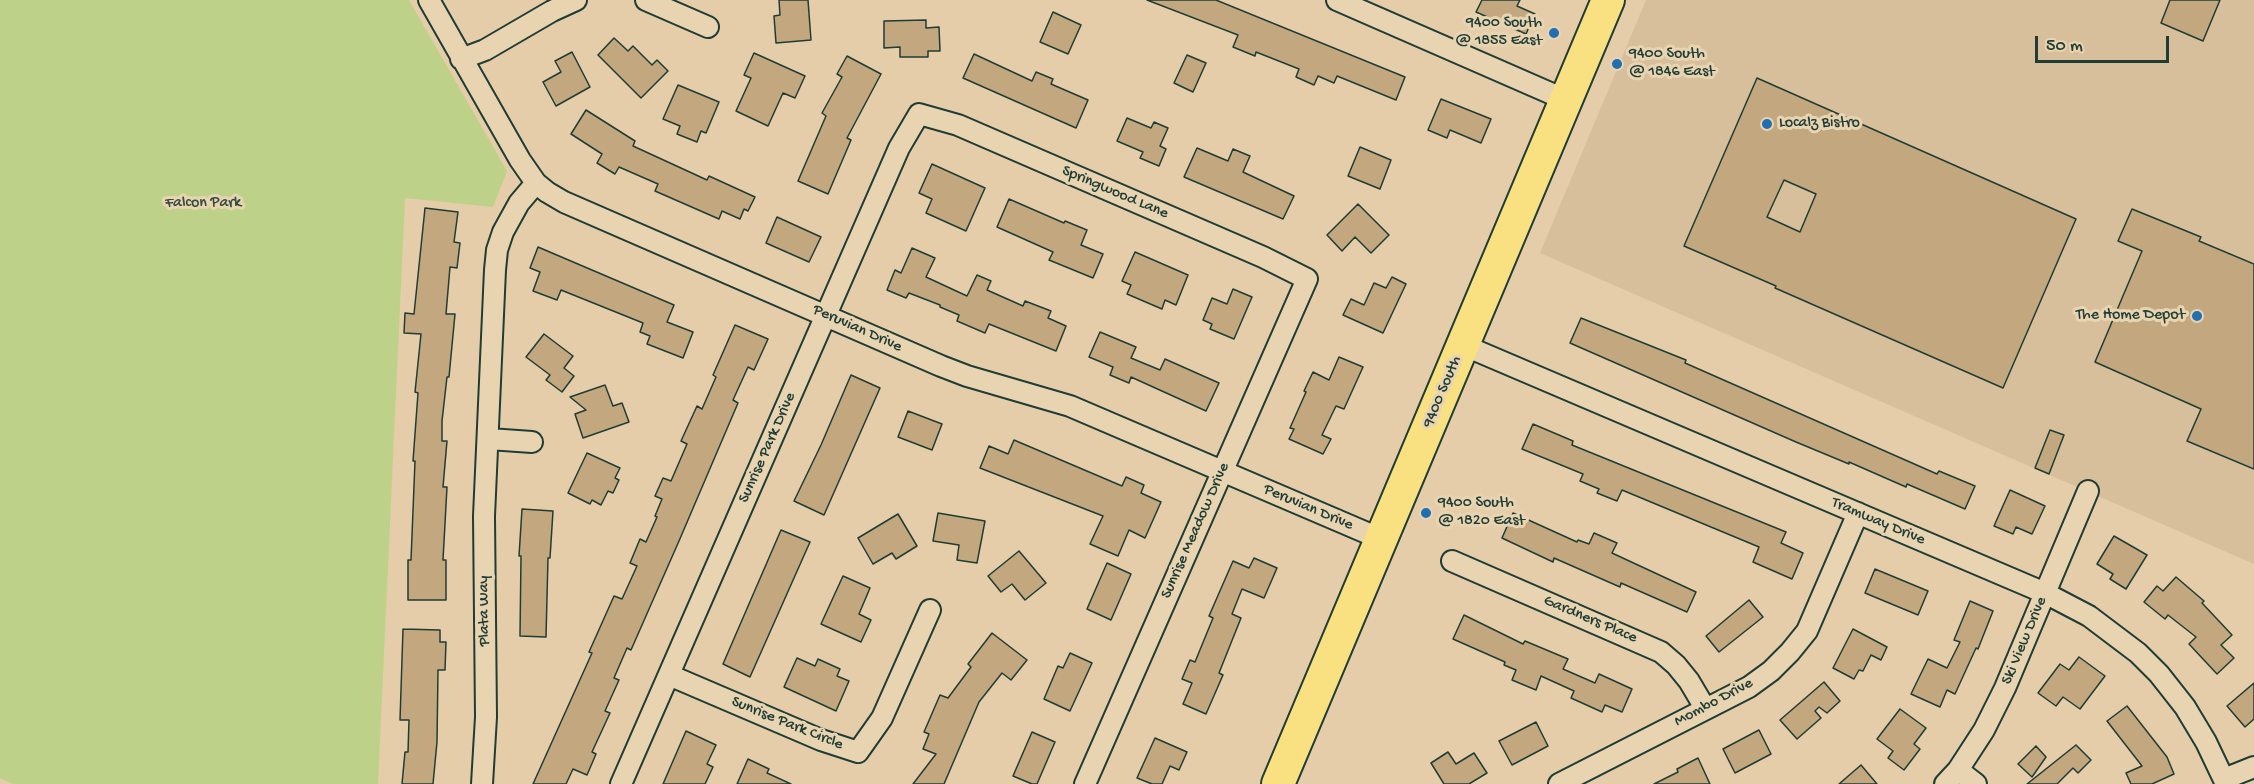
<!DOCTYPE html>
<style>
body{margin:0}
#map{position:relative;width:2254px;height:784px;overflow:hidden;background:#e5cda9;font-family:"Gochi Hand",sans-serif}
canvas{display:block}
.scale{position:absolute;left:2035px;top:36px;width:134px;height:27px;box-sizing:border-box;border:3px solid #1f3d34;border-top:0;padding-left:8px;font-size:18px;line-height:21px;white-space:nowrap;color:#1f3d34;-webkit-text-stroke:4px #e9d4b2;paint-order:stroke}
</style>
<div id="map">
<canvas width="2254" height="784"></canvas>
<div class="scale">50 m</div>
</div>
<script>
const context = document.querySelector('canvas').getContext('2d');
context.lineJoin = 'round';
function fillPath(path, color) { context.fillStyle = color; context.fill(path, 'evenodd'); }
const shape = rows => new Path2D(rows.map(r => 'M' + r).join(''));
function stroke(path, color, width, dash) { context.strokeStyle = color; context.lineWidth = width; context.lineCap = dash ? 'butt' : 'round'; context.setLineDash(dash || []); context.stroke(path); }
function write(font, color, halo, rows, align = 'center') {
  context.font = font + ' "Gochi Hand",sans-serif'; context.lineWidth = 6; context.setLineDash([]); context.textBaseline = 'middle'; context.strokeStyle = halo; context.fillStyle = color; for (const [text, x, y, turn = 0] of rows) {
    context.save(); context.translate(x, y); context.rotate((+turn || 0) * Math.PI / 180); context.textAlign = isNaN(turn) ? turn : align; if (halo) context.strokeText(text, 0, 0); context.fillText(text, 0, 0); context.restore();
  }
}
const built = shape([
 [1646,0,2254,0,2254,564,1540,253]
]);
const green = shape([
 [0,0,409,0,507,171,493,207,405,198,378,784,13,784,0,778]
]);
const building = shape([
 [779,0,808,0,811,40,776,43,774,16,780,15,779,0],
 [1147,0,1216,0,1405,77,1396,100,1337,76,1334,83,1318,76,1314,85,1296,77,1299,69,1256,52,1255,56,1233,47,1238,35,1147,0],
 [1482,0,1520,0,1517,6,1535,14,1526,34,1476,12,1482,0],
 [2170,0,2220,0,2203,41,2161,23,2170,0],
 [1053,12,1081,25,1068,54,1040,42,1053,12],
 [926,20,926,28,939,27,940,51,928,51,928,57,900,57,900,47,884,48,884,21,926,20],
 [614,38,628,51,633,46,652,65,657,60,668,71,641,98,598,55,614,38],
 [572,52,590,87,556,106,543,82,561,72,555,61,572,52],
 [754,53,805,76,795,98,783,93,768,126,736,111,751,78,744,75,754,53],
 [974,54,1032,81,1036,72,1053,79,1051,84,1088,100,1076,128,963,78,974,54],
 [1187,55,1206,63,1193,92,1174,83,1187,55],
 [847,56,881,74,847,138,851,140,828,194,798,181,826,116,822,113,842,77,837,74,847,56],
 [1757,78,2076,219,2003,388,1775,288,1776,286,1684,246,1757,78],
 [1784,180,1816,194,1800,232,1767,217,1784,180],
 [678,85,719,102,706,133,701,131,697,142,677,134,680,126,663,119,678,85],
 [1441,99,1491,119,1481,143,1450,130,1447,138,1428,130,1441,99],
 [586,110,635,141,633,146,707,180,709,176,755,197,748,211,744,209,740,219,722,211,719,219,655,191,658,184,619,167,615,174,597,163,602,154,571,134,586,110],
 [1127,118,1151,128,1154,122,1168,128,1160,146,1166,149,1159,166,1140,158,1143,152,1117,141,1127,118],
 [1360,147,1391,160,1380,189,1348,176,1360,147],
 [1197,148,1228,161,1233,149,1250,156,1243,172,1294,196,1283,219,1184,177,1197,148],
 [932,164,985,188,966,231,926,213,932,199,919,193,932,164],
 [1009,199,1064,223,1065,221,1087,230,1081,245,1103,254,1093,278,1049,260,1053,252,997,227,1009,199],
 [1358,204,1389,235,1371,253,1355,237,1342,251,1327,235,1358,204],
 [425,208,458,212,454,242,460,243,457,268,450,267,446,314,455,314,449,377,447,377,442,421,442,441,447,441,443,487,447,487,443,560,446,560,446,600,408,600,408,560,411,560,415,461,413,461,418,393,415,392,421,334,404,333,405,313,414,314,425,208],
 [2132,209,2201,237,2199,241,2254,264,2254,469,2187,441,2201,409,2095,362,2142,251,2118,241,2132,209],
 [777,217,821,237,809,262,766,243,777,217],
 [538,247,674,305,667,322,693,332,683,358,647,344,650,336,640,332,643,323,561,290,557,300,533,291,540,272,530,268,538,247],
 [912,248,935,258,926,277,967,296,977,275,991,281,987,290,1023,306,1025,301,1051,311,1048,318,1066,326,1056,351,989,324,985,333,957,321,959,315,940,307,940,305,909,293,906,298,887,290,895,270,901,273,912,248],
 [1135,252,1188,275,1176,305,1165,300,1162,309,1127,294,1131,285,1122,281,1135,252],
 [1392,277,1406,284,1383,333,1343,315,1351,299,1364,305,1374,283,1386,288,1392,277],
 [1233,289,1252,297,1234,339,1210,329,1212,324,1203,320,1212,298,1227,304,1233,289],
 [1581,318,1686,360,1685,363,1937,474,1939,471,1975,486,1965,509,1907,484,1906,487,1849,462,1849,464,1796,442,1570,343,1581,318],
 [735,325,768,339,754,370,748,367,733,400,738,403,679,541,631,650,627,648,614,678,619,680,605,711,610,713,592,752,596,754,587,775,573,769,566,784,533,784,592,653,589,652,614,596,622,599,637,566,630,563,640,539,646,542,657,517,655,516,662,499,655,496,663,478,671,481,687,444,681,441,697,406,702,409,716,377,713,375,735,325],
 [1100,332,1136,347,1131,358,1160,370,1165,359,1219,383,1206,411,1131,377,1129,383,1110,375,1113,367,1089,357,1100,332],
 [544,334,573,356,564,368,574,376,562,392,546,380,550,375,526,357,544,334],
 [1339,357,1363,367,1344,409,1336,406,1322,435,1331,439,1323,454,1289,439,1294,429,1290,428,1306,392,1304,391,1313,372,1329,380,1339,357],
 [851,375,880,388,824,515,794,501,821,445,851,375],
 [605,385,613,406,622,403,629,422,583,438,575,414,586,410,570,397,605,385],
 [908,411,942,424,932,450,898,437,908,411],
 [1533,424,1573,441,1572,445,1786,532,1781,543,1803,553,1792,579,1753,562,1759,547,1622,490,1617,501,1597,493,1599,489,1580,481,1583,474,1522,449,1533,424],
 [2050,430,2064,435,2049,474,2035,468,2050,430],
 [1014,440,1122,486,1126,477,1144,485,1141,493,1161,502,1145,538,1129,530,1118,556,1090,544,1103,516,980,468,989,446,1008,454,1014,440],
 [587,453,620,468,615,478,619,480,613,493,608,491,601,505,592,500,590,504,568,493,587,453],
 [2010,490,2045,506,2032,534,2016,527,2013,534,1994,526,2010,490],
 [522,509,553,511,550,558,548,558,546,637,520,636,521,556,519,556,522,509],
 [938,513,985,521,977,563,957,560,959,545,933,541,938,513],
 [1513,513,1577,542,1578,540,1589,544,1594,533,1617,543,1612,553,1696,592,1687,612,1621,583,1620,587,1554,558,1553,562,1502,538,1513,513],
 [898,514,917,546,896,559,892,553,873,564,858,538,898,514],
 [781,530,810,542,750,677,723,664,781,530],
 [2114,536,2147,555,2126,589,2110,579,2113,574,2097,564,2114,536],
 [1019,551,1046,583,1025,600,1012,584,1001,592,988,576,1019,551],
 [1254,558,1277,568,1264,598,1242,589,1232,614,1241,618,1219,673,1223,675,1206,714,1183,704,1192,683,1182,679,1190,660,1195,662,1213,618,1209,616,1233,561,1249,568,1254,558],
 [1107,563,1131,574,1111,620,1087,609,1107,563],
 [1875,569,1928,591,1918,615,1865,593,1875,569],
 [843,576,870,588,859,614,871,620,861,642,821,624,843,576],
 [2176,577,2204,601,2202,603,2232,635,2221,645,2234,658,2217,674,2189,644,2196,637,2168,615,2165,619,2144,602,2157,586,2163,591,2176,577],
 [1749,600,1763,617,1719,652,1706,636,1749,600],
 [1970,601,1993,611,1978,649,1976,648,1955,694,1947,690,1940,707,1911,694,1928,659,1947,668,1960,642,1954,640,1970,601],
 [1464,615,1523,644,1525,641,1568,659,1563,669,1595,683,1599,674,1632,689,1622,712,1605,705,1602,712,1571,698,1574,691,1541,676,1536,690,1512,680,1516,670,1504,665,1505,662,1453,639,1464,615],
 [403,629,440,630,440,642,446,642,445,670,438,670,437,742,433,784,402,784,405,752,408,752,409,720,400,720,403,629],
 [1853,629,1887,647,1881,660,1871,655,1863,671,1859,670,1854,679,1833,668,1853,629],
 [992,633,1027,660,1011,680,1002,673,979,702,944,784,913,784,936,754,923,749,929,734,924,732,940,695,948,698,971,667,968,664,992,633],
 [1070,653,1092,663,1070,711,1044,699,1058,666,1063,668,1070,653],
 [2079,657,2105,676,2080,709,2063,697,2056,706,2038,693,2060,664,2069,670,2079,657],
 [797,658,815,666,818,659,840,669,837,676,849,681,836,711,784,687,797,658],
 [1824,682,1840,701,1827,713,1819,707,1815,711,1821,718,1797,739,1780,720,1824,682],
 [2254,683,2254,719,2245,727,2227,706,2254,683],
 [2127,706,2167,757,2174,774,2152,784,2131,784,2126,773,2142,766,2107,721,2127,706],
 [1900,709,1926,728,1914,744,1920,749,1904,770,1888,758,1893,751,1877,739,1900,709],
 [1536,722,1548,746,1512,765,1499,741,1536,722],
 [1759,730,1771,754,1735,773,1723,749,1759,730],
 [686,731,716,745,707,764,713,767,705,784,663,784,686,731],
 [1032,732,1055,742,1037,784,1032,784,1013,776,1032,732],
 [1155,738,1187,752,1179,770,1170,766,1162,784,1152,784,1137,778,1155,738],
 [2076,745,2091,760,2078,773,2073,768,2057,784,2027,784,2076,745],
 [2036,746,2046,757,2032,777,2018,764,2036,746],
 [1448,752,1456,764,1474,753,1487,773,1469,784,1444,784,1431,763,1448,752],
 [1698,758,1710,784,1654,784,1678,772,1677,769,1698,758],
 [748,759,769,769,767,773,791,784,737,784,748,759],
 [1861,765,1877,784,1839,784,1861,765]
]);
const street = shape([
 [429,0,520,160,536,183,547,192,564,202,941,366,967,376,1070,406,1381,539],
 [646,0,708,27],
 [1337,0,1566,100],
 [461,59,485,50,552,11,576,0],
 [1463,345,2045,593,2089,616,2138,653,2159,674,2185,707,2206,742,2226,784],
 [489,439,532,442],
 [1452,561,1661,652,1676,665,1689,681,1705,708],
 [669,675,821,740,858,752,882,718,930,610],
 [1958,770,1976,784],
 [2224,779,2254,767],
 [482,784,486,717,484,516,495,270,497,250,503,232,519,203,536,183],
 [621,784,899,148,919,114,958,125,1263,257,1307,279,1085,784],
 [1559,784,1749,687,1771,671,1790,652,1807,631,1858,513],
 [1945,784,1958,770,1984,730,2005,688,2088,491]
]);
const primary = shape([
 [1278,784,1608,0]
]);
const markers = [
 [1554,33,6,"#1f6fb2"],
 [1617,64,6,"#1f6fb2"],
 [1767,124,6,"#1f6fb2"],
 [2197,316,6,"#1f6fb2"],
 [1426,513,6,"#1f6fb2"]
];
const poiNames = [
 ["9400 South",1542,24,"right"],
 ["@ 1855 East",1542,42,"right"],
 ["9400 South",1629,55],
 ["@ 1846 East",1629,73],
 ["Localz Bistro",1779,124],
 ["The Home Depot",2185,316,"right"],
 ["9400 South",1438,504],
 ["@ 1820 East",1438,522]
];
const streetNames = [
 ["Springwood Lane",1115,193,23],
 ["Peruvian Drive",857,329,24],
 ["9400 South",1443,392,-67],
 ["Sunrise Park Drive",768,448,-66],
 ["Peruvian Drive",1308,508,23],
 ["Tramway Drive",1878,522,23],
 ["Sunrise Meadow Drive",1196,531,-66],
 ["Plata Way",485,611,-91],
 ["Gardners Place",1590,620,23],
 ["Ski View Drive",2025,641,-67],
 ["Mombo Drive",1714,703,-28],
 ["Sunrise Park Circle",787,724,22]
];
const parkNames = [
 ["Falcon Park",203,204]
];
fillPath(built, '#d6bf9a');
fillPath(green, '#bdd288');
fillPath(building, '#c2a77f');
stroke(building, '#1f3d34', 1.5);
stroke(street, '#1f3d34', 24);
stroke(primary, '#1f3d34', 36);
stroke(street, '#e9d4b2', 20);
stroke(primary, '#f9e181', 32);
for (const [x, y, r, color] of markers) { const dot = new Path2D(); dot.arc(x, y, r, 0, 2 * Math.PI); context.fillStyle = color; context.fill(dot); stroke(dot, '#e9d4b2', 2); }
write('16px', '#1f3d34', '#e9d4b2', poiNames, 'left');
write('16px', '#1f3d34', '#e9d4b2', streetNames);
write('16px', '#2f4c3c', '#e9d4b2', parkNames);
</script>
